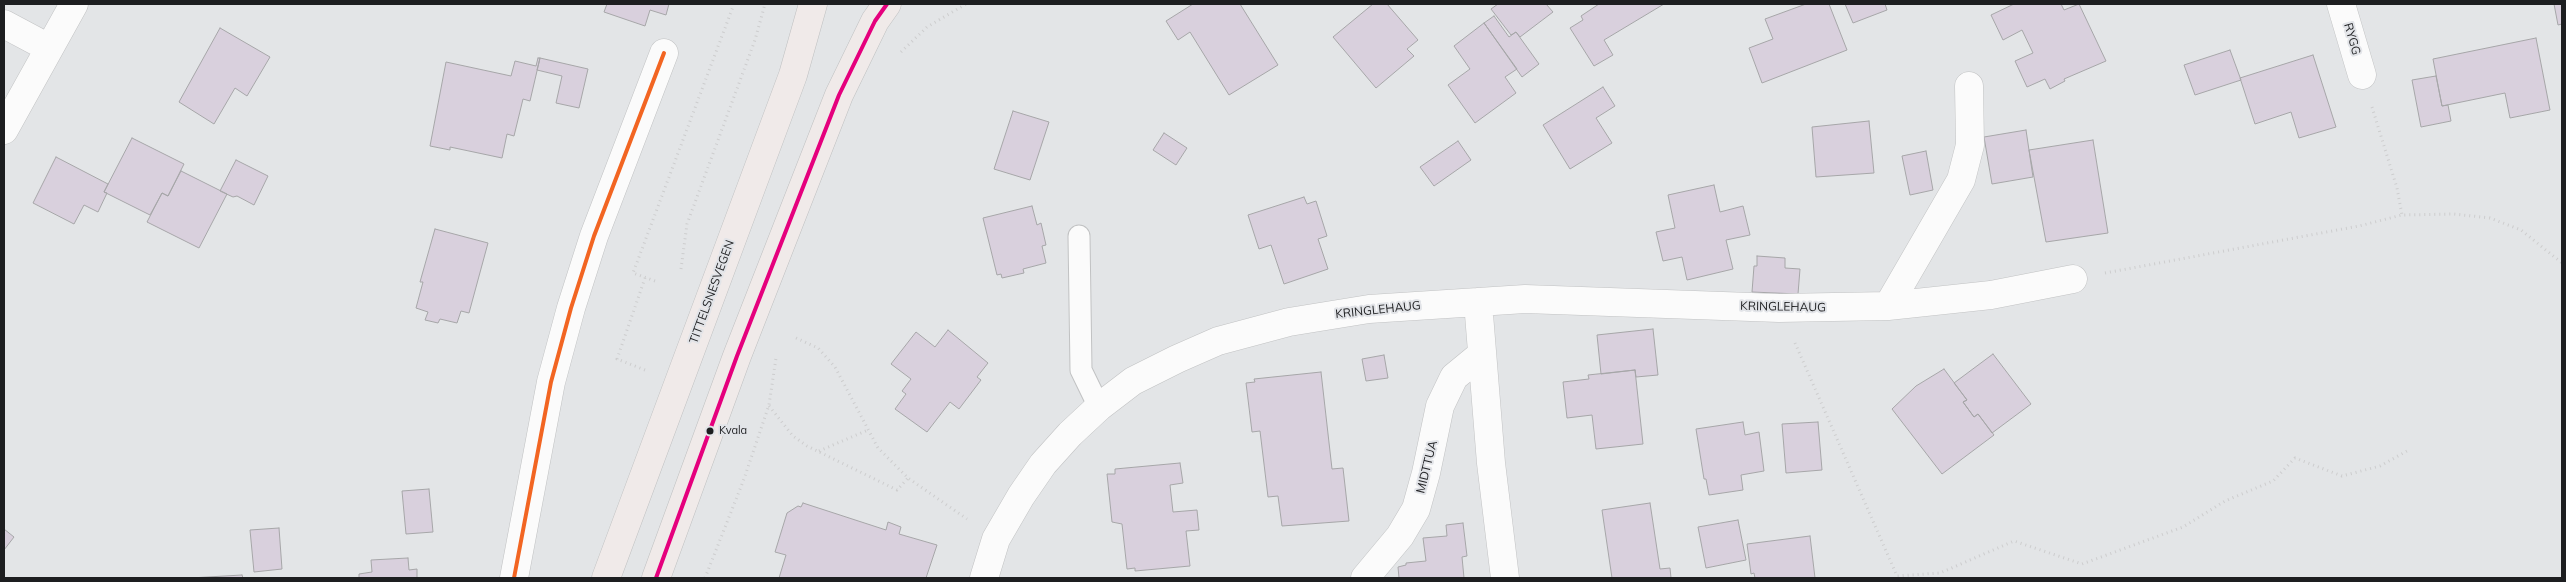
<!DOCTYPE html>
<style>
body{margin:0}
#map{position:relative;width:2566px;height:582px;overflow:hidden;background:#e3e5e7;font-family:Mulish,sans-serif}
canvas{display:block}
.frame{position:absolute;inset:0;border:5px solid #1d1e20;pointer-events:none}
</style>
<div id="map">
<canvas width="2566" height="582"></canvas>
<div class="frame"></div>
</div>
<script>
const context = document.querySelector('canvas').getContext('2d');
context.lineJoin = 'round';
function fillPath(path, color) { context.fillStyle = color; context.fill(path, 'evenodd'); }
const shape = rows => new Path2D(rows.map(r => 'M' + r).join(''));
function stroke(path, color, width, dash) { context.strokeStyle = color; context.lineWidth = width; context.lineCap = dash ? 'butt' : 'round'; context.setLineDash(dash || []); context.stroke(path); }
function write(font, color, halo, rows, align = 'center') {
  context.font = font + ' Mulish,sans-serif'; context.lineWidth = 4; context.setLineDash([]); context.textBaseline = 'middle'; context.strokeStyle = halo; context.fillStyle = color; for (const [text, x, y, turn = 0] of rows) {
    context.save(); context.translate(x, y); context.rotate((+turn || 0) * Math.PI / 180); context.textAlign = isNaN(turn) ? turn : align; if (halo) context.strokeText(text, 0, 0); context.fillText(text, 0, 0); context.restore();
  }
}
const building = shape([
 [607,4,669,4,666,15,650,10,645,26,604,12,607,4],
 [1193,4,1240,4,1278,65,1229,95,1190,32,1178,40,1166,21,1193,4],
 [1373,4,1387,4,1418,40,1407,49,1414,56,1376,88,1333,37,1373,4],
 [1498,4,1546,4,1553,12,1520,37,1516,32,1511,35,1491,9,1498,4],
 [1599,4,1664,4,1604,40,1613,55,1594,66,1570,28,1583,20,1581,16,1599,4],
 [1806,4,1829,4,1847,50,1762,83,1749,48,1773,39,1765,19,1806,4],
 [1845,4,1885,4,1887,10,1853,23,1845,4],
 [2014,4,2061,4,2064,10,2079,4,2106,61,2064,79,2065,81,2050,89,2045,79,2027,87,2015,61,2033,53,2022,30,2003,40,1991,15,2014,4],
 [2554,4,2562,4,2562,24,2558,25,2554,4],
 [1494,16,1509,37,1516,32,1539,64,1522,77,1484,23,1494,16],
 [1484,23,1517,69,1505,77,1516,93,1475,123,1448,85,1470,69,1454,46,1484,23],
 [220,28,270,57,247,96,235,88,214,124,179,102,220,28],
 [2536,38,2550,110,2510,118,2505,93,2442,106,2433,59,2536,38],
 [2230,50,2241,80,2195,95,2184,65,2230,50],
 [2313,55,2336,127,2299,138,2291,112,2255,124,2240,78,2313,55],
 [538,58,540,58,530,101,523,99,514,136,507,134,502,158,450,147,450,150,430,146,446,62,511,76,515,61,536,66,538,58],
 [540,58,588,69,579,108,556,103,562,76,537,70,540,58],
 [2436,76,2442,106,2448,105,2451,121,2421,127,2412,80,2436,76],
 [1603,87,1615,106,1596,118,1612,143,1570,169,1543,125,1603,87],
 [1013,111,1049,122,1030,180,994,169,1013,111],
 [1869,121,1874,173,1816,177,1812,127,1869,121],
 [2026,130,2033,177,1992,184,1984,137,2026,130],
 [1164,133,1187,148,1176,165,1153,150,1164,133],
 [132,138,184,164,168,196,162,193,150,215,104,192,132,138],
 [2093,140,2108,233,2046,242,2029,150,2093,140],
 [1458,141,1471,160,1434,186,1420,167,1458,141],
 [1926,151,1933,190,1910,195,1902,156,1926,151],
 [56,157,108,184,104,192,107,193,98,212,84,205,74,224,33,203,56,157],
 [236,160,268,176,254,205,237,196,233,197,220,191,236,160],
 [181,171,227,194,199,248,147,222,162,193,168,196,181,171],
 [1714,185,1720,212,1743,206,1750,235,1726,240,1733,269,1687,280,1682,257,1663,261,1656,232,1675,228,1668,195,1714,185],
 [1304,197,1307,204,1316,201,1327,236,1318,239,1328,269,1284,284,1271,245,1259,249,1248,215,1304,197],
 [1032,206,1037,225,1041,223,1046,245,1042,246,1046,263,1023,269,1024,273,1002,278,1001,274,997,275,983,218,1032,206],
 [435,229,488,243,469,313,461,311,457,323,440,319,438,323,425,320,428,312,416,308,423,282,420,282,435,229],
 [1757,256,1785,258,1785,268,1800,269,1798,294,1752,292,1754,266,1757,266,1757,256],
 [1653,329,1658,375,1636,377,1635,370,1601,374,1597,335,1653,329],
 [948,330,988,363,977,377,981,380,959,409,950,402,927,432,895,409,906,394,902,391,911,379,891,364,916,332,935,347,948,330],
 [1993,354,2031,404,1992,433,1978,414,1974,417,1963,402,1967,400,1954,383,1993,354],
 [1384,355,1388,378,1366,381,1362,359,1384,355],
 [1944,369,1967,400,1963,402,1974,417,1978,414,1994,435,1942,474,1892,409,1916,386,1944,369],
 [1635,370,1643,444,1596,449,1592,415,1567,418,1563,382,1589,379,1588,375,1635,370],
 [1321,372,1332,469,1343,468,1349,521,1282,526,1278,496,1268,497,1260,431,1252,432,1246,383,1255,382,1254,379,1321,372],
 [1743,422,1745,435,1759,432,1764,471,1741,475,1743,490,1709,495,1706,479,1704,479,1696,429,1743,422],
 [1818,422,1822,470,1786,473,1782,424,1818,422],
 [1180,463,1183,483,1170,485,1173,512,1197,510,1199,530,1186,531,1190,566,1135,571,1135,568,1127,569,1122,524,1112,522,1107,474,1115,474,1115,469,1180,463],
 [429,489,433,532,406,534,402,491,429,489],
 [803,503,886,530,888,522,901,527,899,534,937,545,926,578,779,578,786,555,775,552,787,513,798,506,801,507,803,503],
 [1650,503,1660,569,1670,568,1671,578,1612,578,1602,510,1650,503],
 [1738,520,1746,560,1706,568,1698,527,1738,520],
 [1463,523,1467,556,1462,557,1464,578,1399,578,1398,567,1406,565,1406,563,1426,561,1423,538,1447,536,1446,525,1463,523],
 [279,528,282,569,254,572,250,530,279,528],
 [4,529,14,537,4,550,4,529],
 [1810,536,1815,578,1755,578,1754,573,1751,574,1747,544,1810,536],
 [408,558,409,570,417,569,417,578,359,578,359,574,372,572,371,560,408,558],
 [242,575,243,578,190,578,242,575]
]);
const path = shape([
 [901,52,927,27,966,4],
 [2372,107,2397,188,2402,215],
 [681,269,687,224,755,40,765,4],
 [2105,273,2359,226,2402,215,2454,214,2490,218,2521,230,2562,263],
 [655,281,633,273,734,4],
 [796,338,818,348,835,367,878,448,908,478,967,519],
 [1795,343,1897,576,1940,573,2014,541,2082,564,2183,527,2225,501,2273,481,2295,458,2342,476,2380,466,2407,451],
 [645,370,617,359,645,278],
 [769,406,793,436,807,446,897,490,908,478],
 [819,451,868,430],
 [705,578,744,479,769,405,776,358]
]);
const lane = shape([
 [1079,236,1081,370,1099,407]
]);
const street = shape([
 [2341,4,2362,75],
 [4,24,49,48],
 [4,130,74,4],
 [1478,302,1491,463,1505,578],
 [1888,306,1961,180,1970,145,1969,86],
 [514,578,551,382,571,308,594,236,664,53],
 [984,578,996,539,1021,496,1043,464,1070,434,1099,407,1133,381,1177,359,1218,341,1289,322,1369,309,1525,299,1779,308,1888,306,1991,295,2073,279],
 [1365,578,1400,536,1416,509,1426,473,1440,406,1454,377,1482,354]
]);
const primary = shape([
 [606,578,793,75,813,4],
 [656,578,737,356,839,95,875,21,887,4]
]);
const bus1 = shape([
 [656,578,737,356,839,95,875,21,887,4]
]);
const bus2 = shape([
 [514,578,551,382,571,308,594,236,664,53]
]);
const markers = [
 [710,431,4.5,"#1d1e20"]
];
const busNames = [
 ["Kvala",719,431]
];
const streetNames = [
 ["RYGG",2352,39,74],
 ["TITTELSNESVEGEN",712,292,-70],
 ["KRINGLEHAUG",1783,307,1],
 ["KRINGLEHAUG",1378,310,-6],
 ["MIDTTUA",1427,467,-76]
];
fillPath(building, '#d9d0dd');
stroke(building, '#a6a6a8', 1);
stroke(lane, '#c1c2c3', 23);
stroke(street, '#c1c2c3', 29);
stroke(primary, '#bfc0c1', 29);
stroke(path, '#cdcdce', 3, [1, 4]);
stroke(lane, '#fbfbfb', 21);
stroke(street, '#fbfbfb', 28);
stroke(primary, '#f0eae9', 28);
stroke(bus1, '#e5007d', 4);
stroke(bus2, '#f26522', 4);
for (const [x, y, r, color] of markers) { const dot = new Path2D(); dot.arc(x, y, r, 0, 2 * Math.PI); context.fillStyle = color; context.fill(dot); stroke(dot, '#e2e4e8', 2); }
write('11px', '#1d1e20', '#e2e4e8', busNames, 'left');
write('12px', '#1d1e20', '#e2e4e8', streetNames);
</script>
